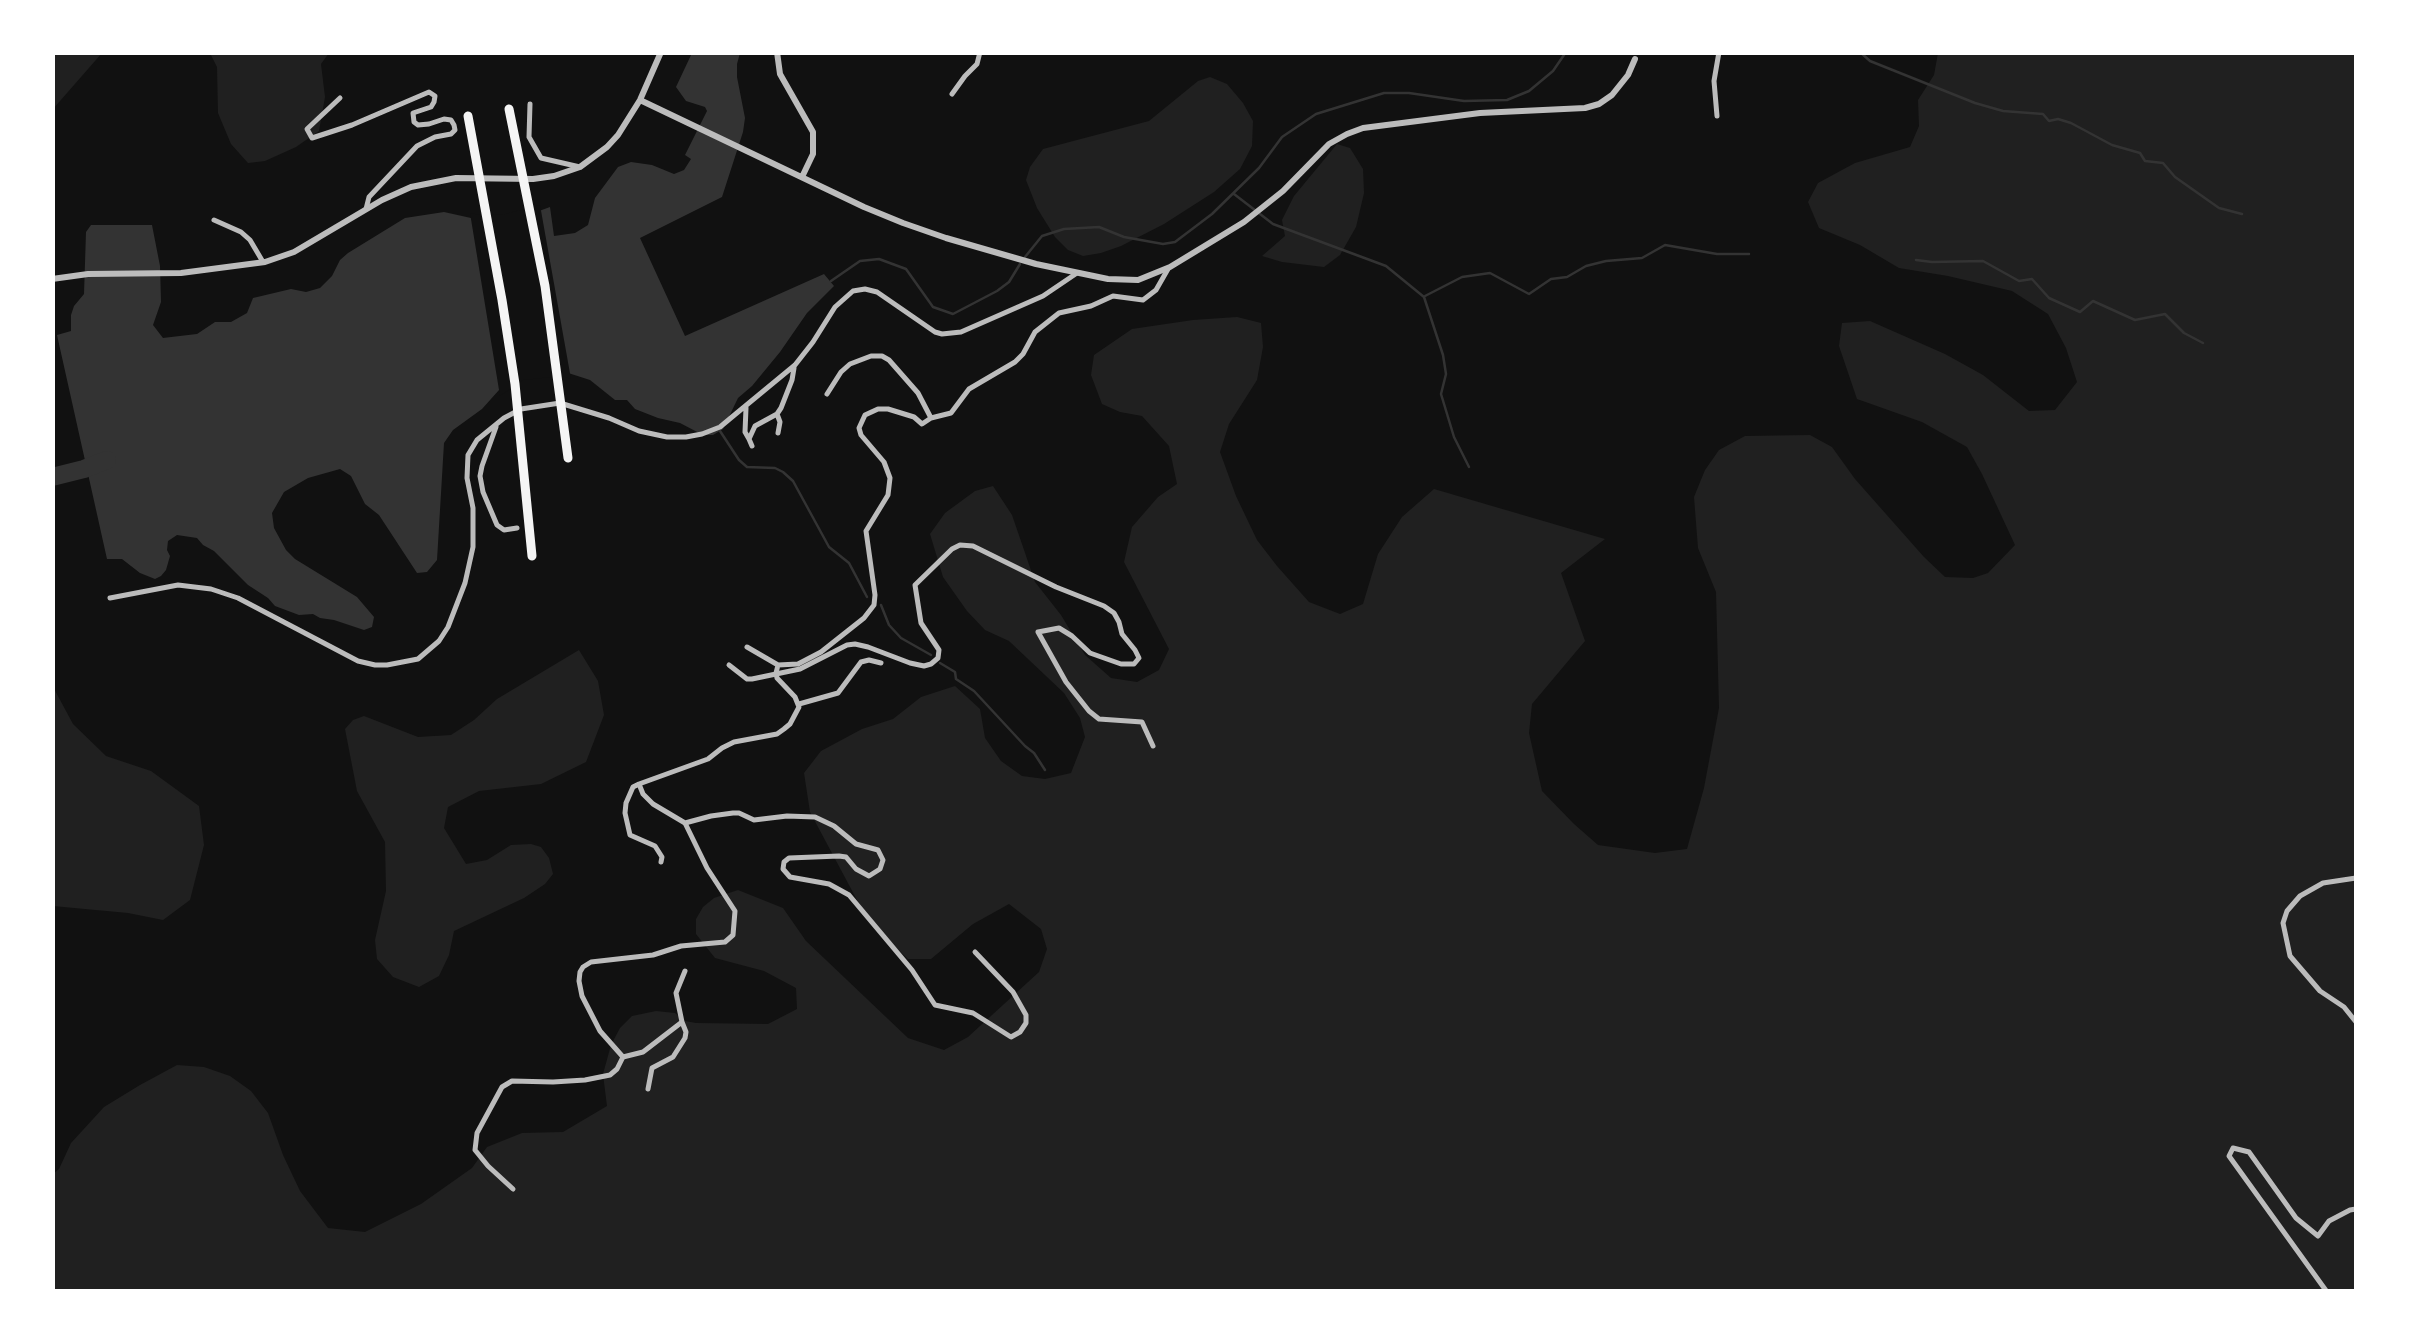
<!DOCTYPE html>
<style>
body{margin:0}
#map{position:relative;width:2409px;height:1344px;overflow:hidden;background:#111;font-family:"Work Sans",sans-serif}
canvas{display:block}
.frame{position:absolute;inset:0;border:55px solid #fff;pointer-events:none}
</style>
<div id="map">
<canvas width="2409" height="1344"></canvas>
<div class="frame"></div>
</div>
<script>
const context = document.querySelector('canvas').getContext('2d');
context.lineJoin = 'round';
function fillPath(path, color) { context.fillStyle = color; context.fill(path, 'evenodd'); }
const shape = rows => new Path2D(rows.map(r => 'M' + r).join(''));
function stroke(path, color, width, dash) { context.strokeStyle = color; context.lineWidth = width; context.lineCap = dash ? 'butt' : 'round'; context.setLineDash(dash || []); context.stroke(path); }
const green = shape([
 [53,52,102,53,53,109,52,53],
 [210,53,329,53,321,64,325,97,319,131,296,147,265,161,248,163,231,144,218,113,217,67],
 [1938,53,2356,53,2356,1291,53,1292,53,1174,59,1169,71,1143,104,1107,140,1085,177,1065,204,1067,230,1076,251,1091,268,1113,283,1155,300,1191,328,1228,365,1232,421,1204,472,1168,487,1147,522,1133,563,1132,607,1106,603,1074,611,1045,620,1028,632,1016,656,1011,675,1013,685,1021,696,1023,768,1024,797,1009,796,988,764,971,715,958,696,934,696,919,703,907,714,898,738,890,783,908,806,941,908,1038,944,1050,968,1037,1039,972,1047,949,1041,929,1009,904,973,924,931,959,908,959,880,932,857,900,810,812,804,773,821,751,862,729,893,719,921,697,955,686,980,709,985,738,1001,761,1022,776,1045,779,1071,773,1085,737,1080,718,1064,693,1009,641,985,630,967,611,943,577,930,534,945,513,975,491,993,486,1012,515,1035,582,1061,615,1085,655,1111,678,1137,682,1159,670,1169,649,1124,562,1132,527,1158,497,1177,484,1169,446,1142,416,1120,412,1102,404,1091,375,1094,355,1132,329,1193,320,1237,317,1261,323,1263,347,1257,380,1229,424,1220,452,1236,496,1257,540,1277,566,1309,602,1340,614,1363,604,1378,554,1402,517,1434,489,1605,539,1561,573,1585,641,1532,704,1529,733,1542,791,1574,824,1598,845,1655,853,1687,849,1704,788,1719,708,1716,592,1698,548,1694,497,1705,470,1719,450,1745,436,1810,435,1832,447,1855,479,1924,557,1945,577,1973,578,1988,573,2015,545,1982,474,1967,447,1922,422,1857,399,1839,346,1842,323,1870,321,1945,354,1983,375,2029,411,2055,410,2077,382,2066,348,2048,314,2012,291,1948,276,1899,268,1860,245,1819,228,1808,202,1818,183,1855,163,1910,147,1919,126,1918,100,1934,75],
 [1210,77,1227,84,1243,103,1253,121,1252,146,1240,169,1214,192,1164,224,1121,246,1101,253,1083,256,1068,250,1055,237,1037,208,1026,180,1030,167,1043,149,1149,121,1198,81],
 [1337,144,1350,148,1363,169,1364,193,1356,227,1340,255,1324,267,1282,262,1262,256,1285,236,1282,220,1294,196],
 [579,650,598,681,604,715,586,762,541,784,479,791,448,807,444,828,466,864,487,860,511,845,531,844,541,847,549,858,553,874,545,884,524,898,454,931,449,955,439,976,419,987,393,977,377,959,375,940,386,891,385,842,357,791,345,729,353,720,364,716,418,737,451,735,474,720,497,699],
 [52,685,73,724,106,756,151,771,199,806,204,845,190,900,163,920,128,913,53,906]
]);
const water = shape([
 [692,53,740,53,737,64,737,77,745,118,743,132,722,197,640,238,685,336,824,274,834,286,807,313,780,352,752,386,738,398,723,429,713,435,703,435,680,423,658,418,635,409,627,400,615,400,590,380,562,371,522,375,499,390,482,409,453,430,444,443,437,560,427,572,417,573,379,515,365,504,351,476,340,469,308,478,284,492,272,513,274,528,286,550,295,559,357,597,374,617,372,627,364,630,334,620,320,618,313,614,299,615,275,606,268,598,248,585,214,551,203,545,197,538,177,535,168,541,167,550,170,556,166,570,161,576,155,579,140,573,122,559,107,559,57,335,71,331,71,315,74,306,84,294,86,232,91,225,152,225,160,266,161,302,153,325,163,338,197,334,215,322,231,322,247,313,253,298,291,289,306,292,320,288,332,276,340,260,348,253,405,218,444,212,480,220,539,211,550,207,554,236,575,233,588,225,595,198,618,167,631,162,652,165,674,174,684,170,691,159,685,155,707,111,705,107,686,101,676,87]
]);
const pier = shape([
 [540,205,571,379,561,376,523,380,500,396,470,213,480,215,505,214]
]);
const stream = shape([
 [1860,52,1870,61,1975,103,2003,111,2043,114,2049,121,2058,119,2071,123,2112,145,2140,153,2145,161,2163,163,2175,177,2219,208,2242,214],
 [1234,194,1273,224,1386,266,1424,297,1443,355,1446,374,1441,394,1454,437,1469,467],
 [1025,257,1042,236,1064,229,1099,227,1124,237,1163,244,1175,242,1212,214,1259,168,1282,137,1316,114,1384,93,1409,93,1464,101,1507,100,1529,91,1553,71,1566,52],
 [1916,260,1932,262,1983,261,2019,281,2032,279,2049,298,2080,312,2093,301,2135,320,2165,314,2184,333,2203,343],
 [831,281,860,261,879,259,906,269,933,307,953,314,997,291,1009,282,1020,264],
 [1425,296,1462,277,1490,273,1529,294,1551,279,1567,277,1586,266,1606,261,1642,258,1665,245,1717,254,1749,254],
 [720,431,739,460,747,467,775,468,783,472,793,481,829,547,849,563,867,597],
 [881,605,889,625,901,638,931,655],
 [940,663,955,672,956,679,974,691,1025,746,1034,753,1045,770]
]);
const river = shape([
 [52,477,84,469,107,460]
]);
const minor = shape([
 [952,94,965,76,977,64,980,52],
 [340,98,307,129,312,138,352,125,429,92,435,96,434,102,431,107,413,113,414,122,418,125,429,124,444,119,451,120,454,125,455,130,451,134,435,137,417,146,369,197,366,209],
 [530,104,529,137,541,158,580,167],
 [1717,116,1714,81,1719,52],
 [214,220,241,232,250,240,263,262],
 [827,394,841,372,850,364,871,356,882,356,889,360,918,393,931,418],
 [746,408,745,432,749,439],
 [777,414,780,422,778,433],
 [496,427,482,466,480,476,483,492,497,525,504,530,517,528],
 [752,446,749,439,755,426,777,414,781,408,792,380,794,368],
 [110,598,178,585,211,589,238,598,358,661,375,665,387,665,418,659,439,641,448,627,465,583,473,547,473,508,467,478,468,455,477,440,504,418,521,409,560,403,609,418,639,431,667,437,686,437,702,434,720,427,732,417,795,365,813,342,835,307,853,291,865,289,877,292,935,332,942,334,961,332,1043,296,1077,273],
 [747,647,778,665],
 [729,665,747,679,752,679,800,669,847,645,855,644,868,647,910,663,924,666,931,664,938,658,939,650,921,623,915,585,952,549,960,545,973,546,1056,587,1104,606,1114,613,1119,622,1122,634,1135,650,1139,658,1134,664,1121,664,1090,653,1072,636,1059,628,1038,632,1066,682,1089,711,1099,719,1142,722,1153,746],
 [776,673,778,665,798,664,821,652,864,618,874,605,875,595,866,531,888,495,890,478,884,462,861,435,859,428,865,415,878,409,888,409,914,417,922,424,931,418,951,413,969,389,1015,362,1023,354,1035,332,1059,313,1091,306,1113,296,1143,300,1156,290,1168,269],
 [799,704,838,693,861,662,869,660,881,663],
 [639,784,633,787,626,803,625,813,630,835,655,846,662,857,661,862],
 [685,823,711,816,733,813,739,813,754,820,787,816,815,817,834,826,856,844,878,850,883,860,880,869,869,876,856,869,846,857,839,856,789,858,784,862,783,869,790,877,829,884,849,895,912,970,935,1005,973,1013,1011,1037,1020,1032,1026,1023,1026,1015,1013,992,975,952],
 [2356,878,2323,883,2300,896,2287,911,2283,923,2290,956,2320,991,2344,1007,2356,1022],
 [623,1057,643,1052,682,1022,676,993,685,971],
 [648,1089,652,1068,673,1057,685,1038,686,1032,682,1022],
 [513,1189,488,1166,475,1150,477,1133,502,1087,512,1081,553,1082,585,1080,610,1075,617,1069,623,1057,600,1031,582,996,579,981,580,972,583,967,591,962,653,955,681,946,725,942,733,935,735,911,707,868,685,823,653,804,643,794,639,784,708,759,722,748,734,742,777,734,784,729,790,724,799,707,795,697,777,678,776,673],
 [2327,1292,2229,1156,2233,1148,2249,1152,2296,1218,2318,1236,2329,1221,2350,1210,2356,1209]
]);
const tertiary = shape([
 [777,52,780,74,813,132,813,154,802,177],
 [640,100,864,207,903,223,946,238,1036,264,1108,279,1138,280,1170,267,1244,222,1283,191,1329,144,1347,134,1363,128,1480,113,1585,108,1599,104,1612,95,1628,75,1635,59],
 [52,279,88,274,181,273,265,262,294,252,382,200,411,187,456,178,533,179,554,176,580,167,607,147,618,135,640,100,661,52]
]);
const motorway = shape([
 [509,109,545,286,568,458],
 [468,116,502,300,515,384,532,556]
]);
fillPath(green, '#202020');
fillPath(water, '#333');
fillPath(pier, '#111');
stroke(stream, '#333', 2.5);
stroke(river, '#333', 18);
stroke(minor, '#bcbcbc', 5);
stroke(tertiary, '#bcbcbc', 6);
stroke(motorway, '#f5f5f5', 9);
</script>
